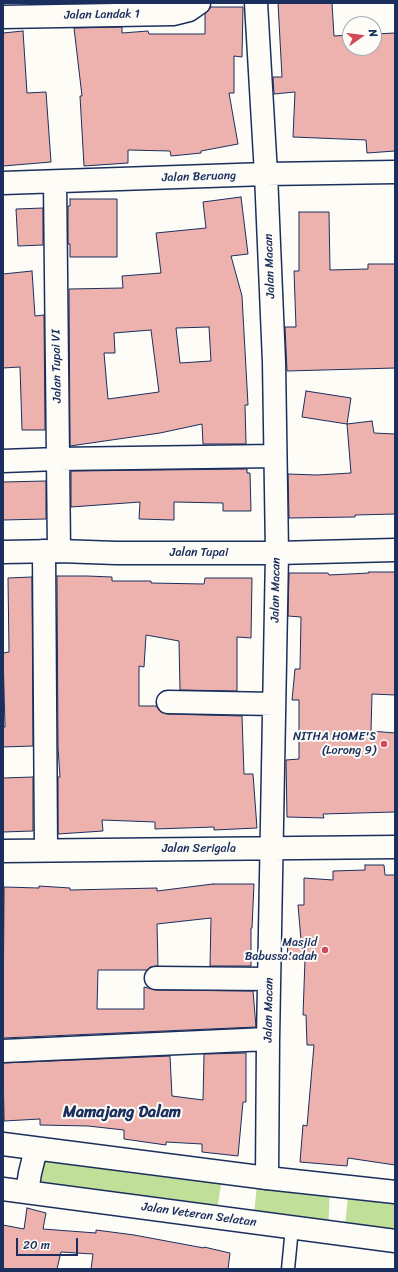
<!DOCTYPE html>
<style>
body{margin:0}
#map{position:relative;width:398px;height:1272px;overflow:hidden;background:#fdfcf7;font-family:Sriracha,sans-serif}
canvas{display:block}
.frame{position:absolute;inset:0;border:4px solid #1b2f5e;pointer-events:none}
.north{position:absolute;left:342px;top:16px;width:40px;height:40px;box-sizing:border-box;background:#fdfcf7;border:1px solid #a3aaba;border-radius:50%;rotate:76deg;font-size:11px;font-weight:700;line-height:16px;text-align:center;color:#1b2f5e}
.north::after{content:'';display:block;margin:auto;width:14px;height:18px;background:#d1495b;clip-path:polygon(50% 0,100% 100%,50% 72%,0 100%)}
.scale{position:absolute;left:16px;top:1238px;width:62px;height:18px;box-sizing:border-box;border:2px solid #1b2f5e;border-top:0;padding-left:5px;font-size:12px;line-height:14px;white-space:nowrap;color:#1b2f5e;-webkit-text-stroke:3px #fdfcf7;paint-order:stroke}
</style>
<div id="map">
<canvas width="398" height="1272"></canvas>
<div class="frame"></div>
<div class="north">N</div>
<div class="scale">20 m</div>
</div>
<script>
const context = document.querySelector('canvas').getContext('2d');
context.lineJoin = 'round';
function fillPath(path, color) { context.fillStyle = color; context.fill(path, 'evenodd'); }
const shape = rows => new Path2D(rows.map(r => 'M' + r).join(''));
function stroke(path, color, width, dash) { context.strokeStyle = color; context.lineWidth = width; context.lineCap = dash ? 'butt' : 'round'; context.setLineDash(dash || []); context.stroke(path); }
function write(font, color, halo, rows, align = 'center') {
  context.font = font + ' Sriracha,sans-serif'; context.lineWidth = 4; context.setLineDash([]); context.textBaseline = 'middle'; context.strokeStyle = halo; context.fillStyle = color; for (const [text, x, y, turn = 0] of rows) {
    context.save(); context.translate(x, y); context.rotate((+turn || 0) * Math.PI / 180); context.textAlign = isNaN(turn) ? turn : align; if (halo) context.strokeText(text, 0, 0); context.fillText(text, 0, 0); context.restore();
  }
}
const green = shape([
 [45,1150,223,1172,216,1217,39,1194],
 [258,1177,330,1185,328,1233,253,1222],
 [349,1187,395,1192,395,1241,344,1235]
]);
const building = shape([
 [278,3,332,3,334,36,350,35,350,48,374,48,374,34,395,33,395,151,367,153,366,140,293,137,295,92,274,94,273,77,282,77,278,3],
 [211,7,243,7,242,57,234,56,234,93,229,93,238,144,201,151,201,153,171,156,170,151,128,150,128,163,84,166,80,96,82,96,74,28,122,27,122,33,148,31,149,34,205,34,205,14,211,7],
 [23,31,27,93,46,92,51,162,3,166,3,33,23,31],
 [241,197,248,254,231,256,242,296,248,405,245,405,246,444,203,444,202,424,160,433,70,446,69,289,123,288,122,276,161,273,156,233,206,228,203,202,241,197],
 [209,327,211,361,180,363,176,328,209,327],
 [151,330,159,392,108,399,104,353,115,353,114,333,151,330],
 [70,199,117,199,117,257,70,257,70,244,68,244,68,206,70,206,70,199],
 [43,208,43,245,18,246,16,209,43,208],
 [299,212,329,212,330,270,368,269,368,264,395,264,395,368,287,371,285,327,296,327,294,271,299,271,299,212],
 [32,271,35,316,44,315,45,430,22,430,20,367,3,368,3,274,32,271],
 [306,391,351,398,347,424,302,417,306,391],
 [372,421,374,433,395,434,395,514,355,515,355,517,289,518,288,474,317,475,351,473,347,424,372,421],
 [247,469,247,473,250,473,251,511,223,511,223,503,174,502,174,520,139,519,140,502,71,507,71,471,247,469],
 [46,481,46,519,3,520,3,482,46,481],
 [369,572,395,572,395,695,372,694,371,731,395,733,395,812,323,814,324,818,287,817,286,760,299,759,299,700,292,700,295,669,300,669,301,617,288,616,289,573,328,573,329,575,369,573,369,572],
 [57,576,87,576,112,577,112,581,151,581,151,583,204,584,205,578,252,578,251,638,237,637,237,691,180,690,179,641,146,635,144,667,139,666,139,706,157,706,161,712,168,714,242,716,244,774,253,774,257,828,214,830,214,827,155,829,155,822,102,820,103,831,58,834,58,777,60,777,58,747,57,576],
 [32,577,33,746,3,747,3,727,5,727,3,653,9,652,8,578,32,577],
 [33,777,33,831,3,832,3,778,33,777],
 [365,865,384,865,385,875,395,875,395,1165,348,1158,347,1166,300,1162,303,1125,307,1126,314,1045,307,1045,306,1015,303,1015,305,959,287,959,288,940,301,940,298,905,304,905,304,878,333,880,333,871,365,870,365,865],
 [213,884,254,884,252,928,251,928,251,966,210,966,211,918,157,924,158,966,150,967,147,970,98,970,97,1009,144,1009,144,987,156,990,253,991,256,1027,3,1038,4,887,39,888,39,886,70,888,70,890,157,888,157,891,213,884],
 [246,1053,246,1102,243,1102,238,1156,202,1152,202,1144,166,1142,166,1145,124,1139,124,1130,88,1126,40,1125,40,1119,4,1121,3,1063,170,1056,172,1096,203,1100,204,1054,246,1053],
 [27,1208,46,1213,43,1229,96,1233,96,1230,134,1235,204,1248,204,1247,230,1253,228,1269,91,1269,93,1254,61,1252,57,1269,3,1269,3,1225,24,1229,27,1208]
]);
const lane = shape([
 [288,1269,292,1228]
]);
const street = shape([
 [256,3,266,174,274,362,277,553,268,1039,267,1178],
 [3,17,173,14,189,10,199,3],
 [55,182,59,551],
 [3,183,266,174,395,172],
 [3,461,58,459,275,456],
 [44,551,46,850],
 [168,702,274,704],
 [3,851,395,847],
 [156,978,269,979],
 [3,1051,268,1039]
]);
const secondary = shape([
 [3,552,59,551,116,553,277,553,395,550],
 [3,1144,267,1178,395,1192],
 [3,1189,395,1241],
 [27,1192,30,1173,36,1149]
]);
const markers = [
 [384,744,4,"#d1495b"],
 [325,950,4,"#d1495b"]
];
const streetNames = [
 ["Jalan Landak 1",102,15,-1],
 ["Jalan Beruang",199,177,-2],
 ["Jalan Macan",270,266,-92],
 ["Jalan Tupai VI",57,366,-91],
 ["Jalan Tupai",199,553],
 ["Jalan Macan",276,590,-89],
 ["Jalan Serigala",199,849],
 ["Jalan Macan",269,1010,-89],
 ["Jalan Veteran Selatan",199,1215,8]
];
const poiNames = [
 ["NITHA HOME'S",376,737],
 ["(Lorong 9)",376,751],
 ["Masjid",317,943],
 ["Babussa'adah",317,957]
];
const districtNames = [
 ["Mamajang Dalam",122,1113]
];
fillPath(green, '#c0e099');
fillPath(building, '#edb2ad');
stroke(building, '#1b2f5e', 1);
stroke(lane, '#1b2f5e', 15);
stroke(street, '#1b2f5e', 25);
stroke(secondary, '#1b2f5e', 25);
stroke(lane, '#fdfcf7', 12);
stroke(street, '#fdfcf7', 22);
stroke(secondary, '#fdfcf7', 22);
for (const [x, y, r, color] of markers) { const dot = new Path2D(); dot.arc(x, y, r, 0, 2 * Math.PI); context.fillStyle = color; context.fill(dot); stroke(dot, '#fdfcf7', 1.5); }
write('12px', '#1b2f5e', '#fdfcf7', streetNames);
write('12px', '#1b2f5e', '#fdfcf7', poiNames, 'right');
write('bold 16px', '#1b2f5e', '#fdfcf7', districtNames);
</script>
